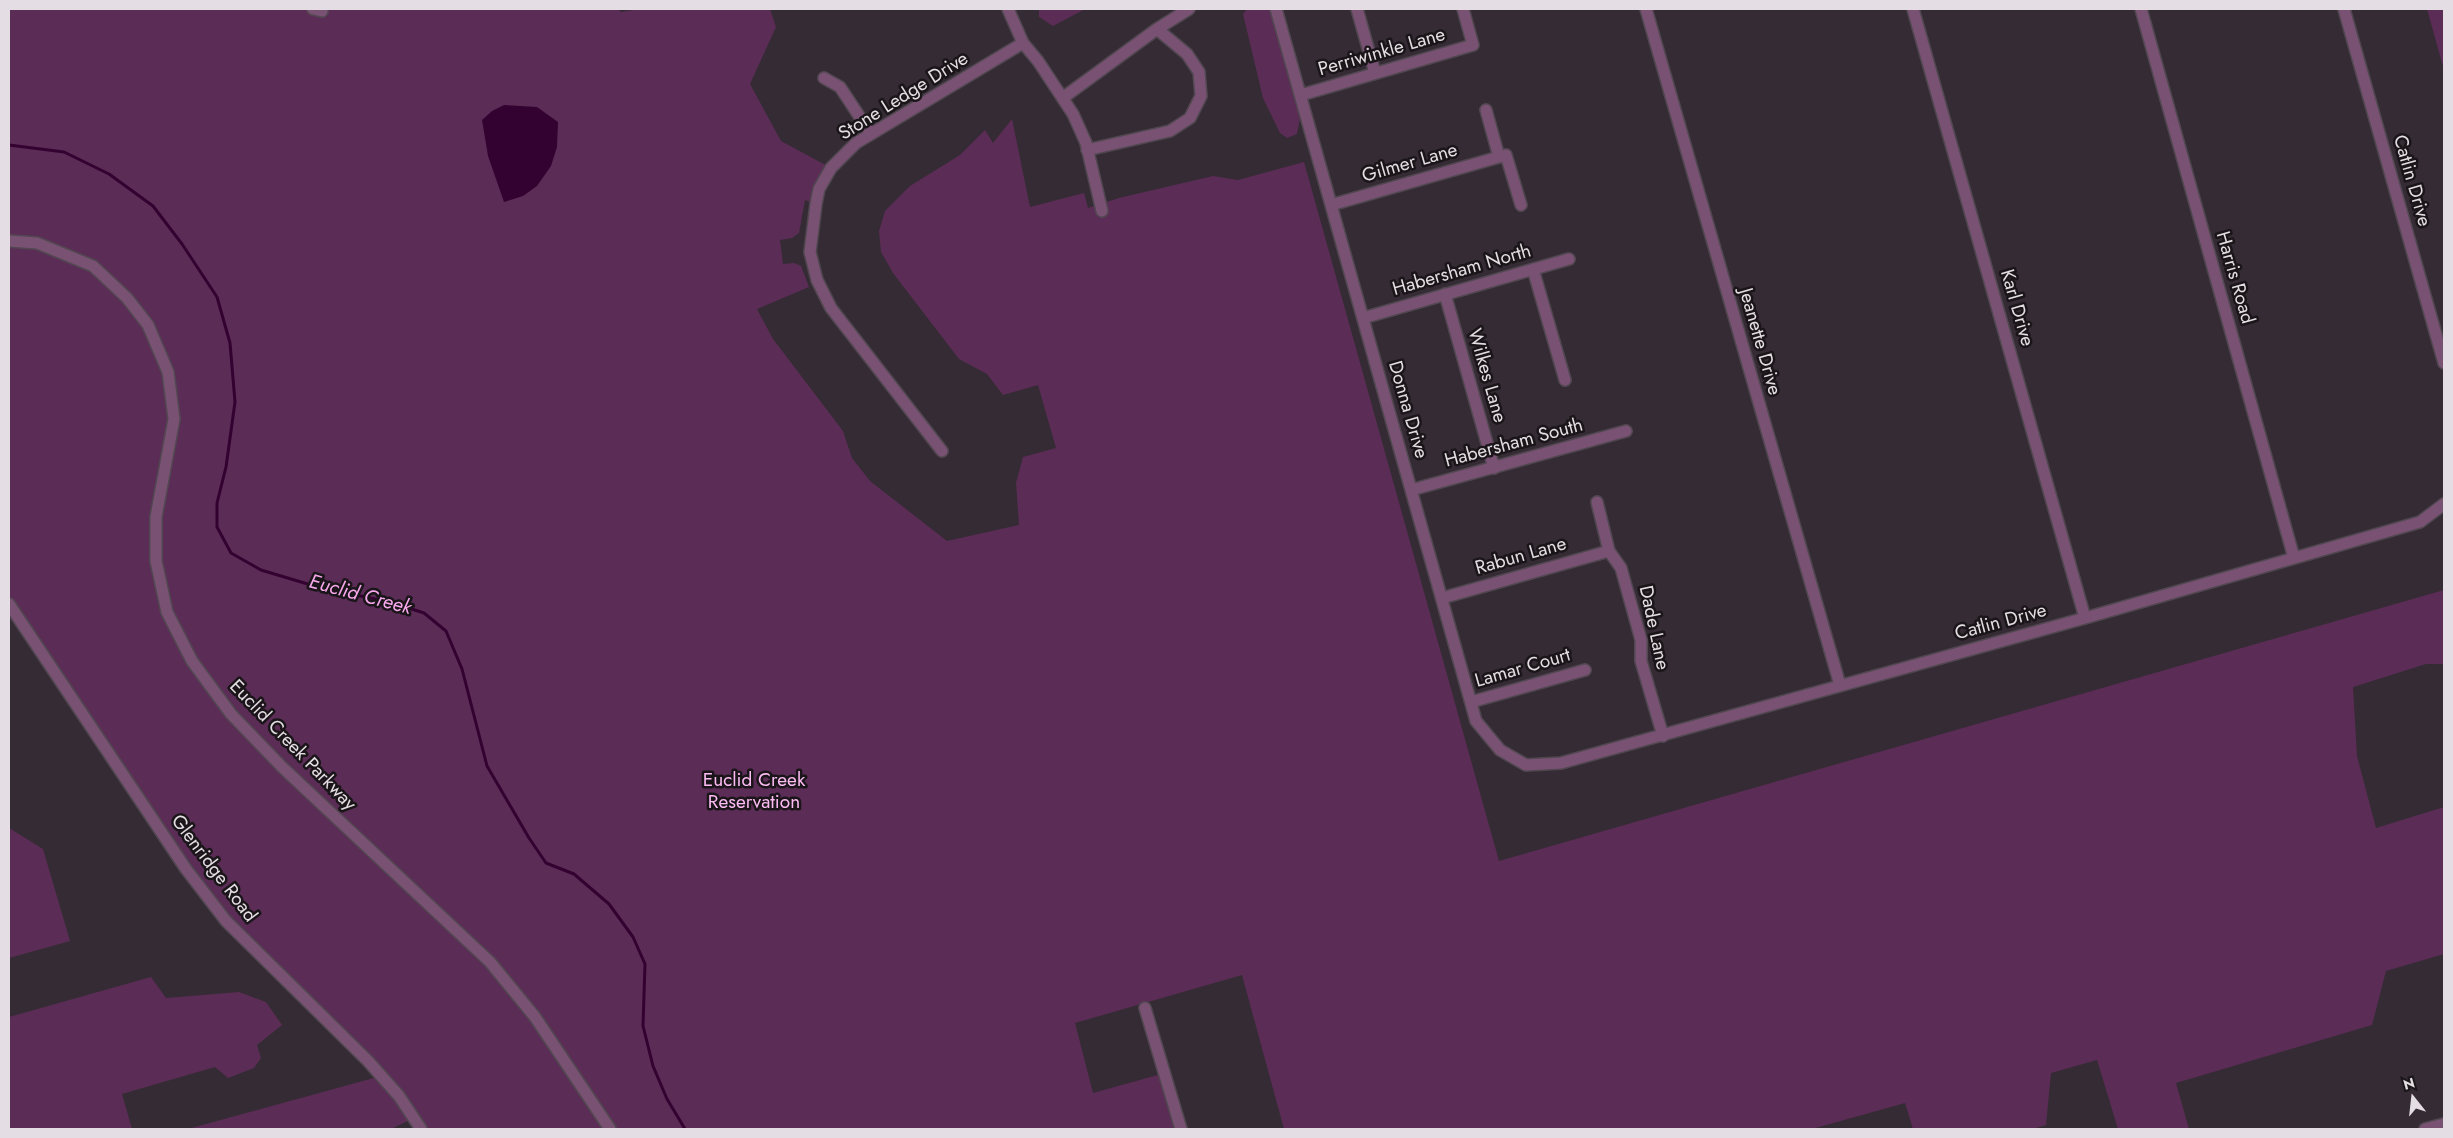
<!DOCTYPE html>
<style>
body{margin:0}
#map{position:relative;width:2453px;height:1138px;overflow:hidden;background:#352b34;font-family:Jost,sans-serif}
canvas{display:block}
.frame{position:absolute;inset:0;border:10px solid #e4dde3;pointer-events:none}
.north{position:absolute;left:2388px;top:1073px;width:50px;height:50px;-webkit-text-stroke:4px #1a1519;paint-order:stroke;rotate:344deg;font-size:14px;font-weight:700;line-height:20px;text-align:center;color:#e4dde3}
.north::after{content:'';display:block;margin:auto;width:18px;height:22px;background:#e4dde3;clip-path:polygon(50% 0,100% 100%,50% 72%,0 100%)}
</style>
<div id="map">
<canvas width="2453" height="1138"></canvas>
<div class="frame"></div>
<div class="north">N</div>
</div>
<script>
const context = document.querySelector('canvas').getContext('2d');
context.lineJoin = 'round';
function fillPath(path, color) { context.fillStyle = color; context.fill(path, 'evenodd'); }
const shape = rows => new Path2D(rows.map(r => 'M' + r).join(''));
function stroke(path, color, width, dash) { context.strokeStyle = color; context.lineWidth = width; context.lineCap = dash ? 'butt' : 'round'; context.setLineDash(dash || []); context.stroke(path); }
function write(font, color, halo, rows, align = 'center') {
  context.font = font + ' Jost,sans-serif'; context.lineWidth = 5; context.setLineDash([]); context.textBaseline = 'middle'; context.strokeStyle = halo; context.fillStyle = color; for (const [text, x, y, turn = 0] of rows) {
    context.save(); context.translate(x, y); context.rotate((+turn || 0) * Math.PI / 180); context.textAlign = isNaN(turn) ? turn : align; if (halo) context.strokeText(text, 0, 0); context.fillText(text, 0, 0); context.restore();
  }
}
const green = shape([
 [9,9,618,9,621,12,639,9,770,9,776,27,750,84,781,141,831,168,816,204,805,200,799,233,792,238,780,240,783,264,794,263,801,266,809,287,757,309,773,339,843,431,852,458,870,481,947,541,1019,525,1016,483,1023,457,1056,448,1038,385,1003,395,987,374,959,359,893,273,881,252,879,231,885,211,910,186,960,155,985,130,993,143,1012,119,1030,207,1084,193,1088,208,1119,198,1213,176,1238,180,1304,162,1499,861,2444,590,2444,664,2426,664,2353,687,2357,756,2376,828,2444,807,2444,954,2386,971,2372,1025,2176,1083,2189,1129,2118,1129,2097,1060,2051,1073,2046,1125,2033,1129,1913,1129,1905,1103,1812,1129,1284,1129,1242,975,1075,1023,1093,1093,1165,1073,1181,1129,421,1129,414,1118,391,1129,188,1129,381,1076,226,921,9,604],
 [1039,9,1085,9,1053,26,1039,17],
 [1247,9,1270,9,1271,11,1300,118,1297,134,1287,138,1280,133,1263,98,1243,14],
 [2427,9,2444,9,2444,70],
 [9,828,43,849,70,941,9,958],
 [151,977,166,998,239,992,266,1002,282,1025,257,1045,261,1058,254,1068,228,1078,215,1067,122,1094,132,1129,9,1129,9,1017]
]);
const water = shape([
 [504,105,537,107,558,122,557,147,551,166,537,186,523,196,504,202,488,156,482,120,492,111]
]);
const stream = shape([
 [9,145,64,152,109,174,153,206,182,244,217,297,230,343,235,402,226,467,217,503,217,527,231,553,261,570,321,588,390,602,424,613,446,631,462,669,487,766,529,838,546,863,574,874,609,904,633,937,645,964,643,1026,653,1066,667,1099,685,1129]
]);
const minor = shape([
 [313,9,322,11],
 [1008,9,1023,43,1038,61,1073,114,1086,143,1102,211],
 [1276,9,1476,721,1500,750,1526,765,1561,763,2085,618,2420,522,2444,504],
 [1357,9,1375,73],
 [1646,9,1840,685],
 [1913,9,2085,618],
 [2141,9,2294,558],
 [2344,9,2444,363],
 [824,78,840,87,871,134],
 [1301,95,1473,45,1463,9],
 [1064,97,1157,29,1189,9],
 [1486,110,1499,157],
 [1087,150,1170,131,1190,118,1201,96,1199,72,1187,54,1157,29],
 [1331,205,1506,155,1521,205],
 [9,241,37,243,93,266,127,298,148,325,168,372,174,419,156,517,156,561,167,612,192,661,231,714,282,767,490,962,535,1017,610,1129],
 [1533,269,1565,380],
 [1445,294,1494,468],
 [1363,318,1569,259],
 [942,451,831,308,817,280,810,252,816,204,819,189,831,168,856,143,1023,43],
 [1411,490,1626,431],
 [1597,502,1609,551,1621,568,1641,640,1641,661,1663,736],
 [1442,598,1609,551],
 [9,604,186,869,226,921,368,1061,399,1096,421,1129],
 [1471,702,1585,670],
 [1145,1008,1181,1129],
 [2425,1129,2444,1124]
]);
const streetNames = [
 ["Perriwinkle Lane",1382,53,-16],
 ["Stone Ledge Drive",904,97,-32],
 ["Gilmer Lane",1410,164,-16],
 ["Catlin Drive",2411,181,74],
 ["Habersham North",1462,271,-16],
 ["Harris Road",2234,278,74],
 ["Karl Drive",2016,308,74],
 ["Jeanette Drive",1759,342,74],
 ["Wilkes Lane",1486,376,74],
 ["Donna Drive",1407,410,74],
 ["Habersham South",1514,444,-15],
 ["Rabun Lane",1521,557,-16],
 ["Catlin Drive",2001,623,-15],
 ["Dade Lane",1653,628,78],
 ["Lamar Court",1523,669,-16],
 ["Euclid Creek Parkway",292,746,46],
 ["Glenridge Road",213,869,53]
];
const parkNames = [
 ["Euclid Creek",754,781],
 ["Reservation",754,803]
];
const waterNames = [
 ["Euclid Creek",360,596,15]
];
fillPath(green, '#5b2d56');
fillPath(water, '#340231');
stroke(stream, '#340231', 3);
stroke(minor, '#514750', 14);
stroke(minor, '#785173', 11);
write('19px', '#e4dde3', '#1a1519', streetNames);
write('19px', '#fcbbf3', '#1a1519', parkNames);
write('italic 20px', '#f7a7ec', '#1a1519', waterNames);
</script>
